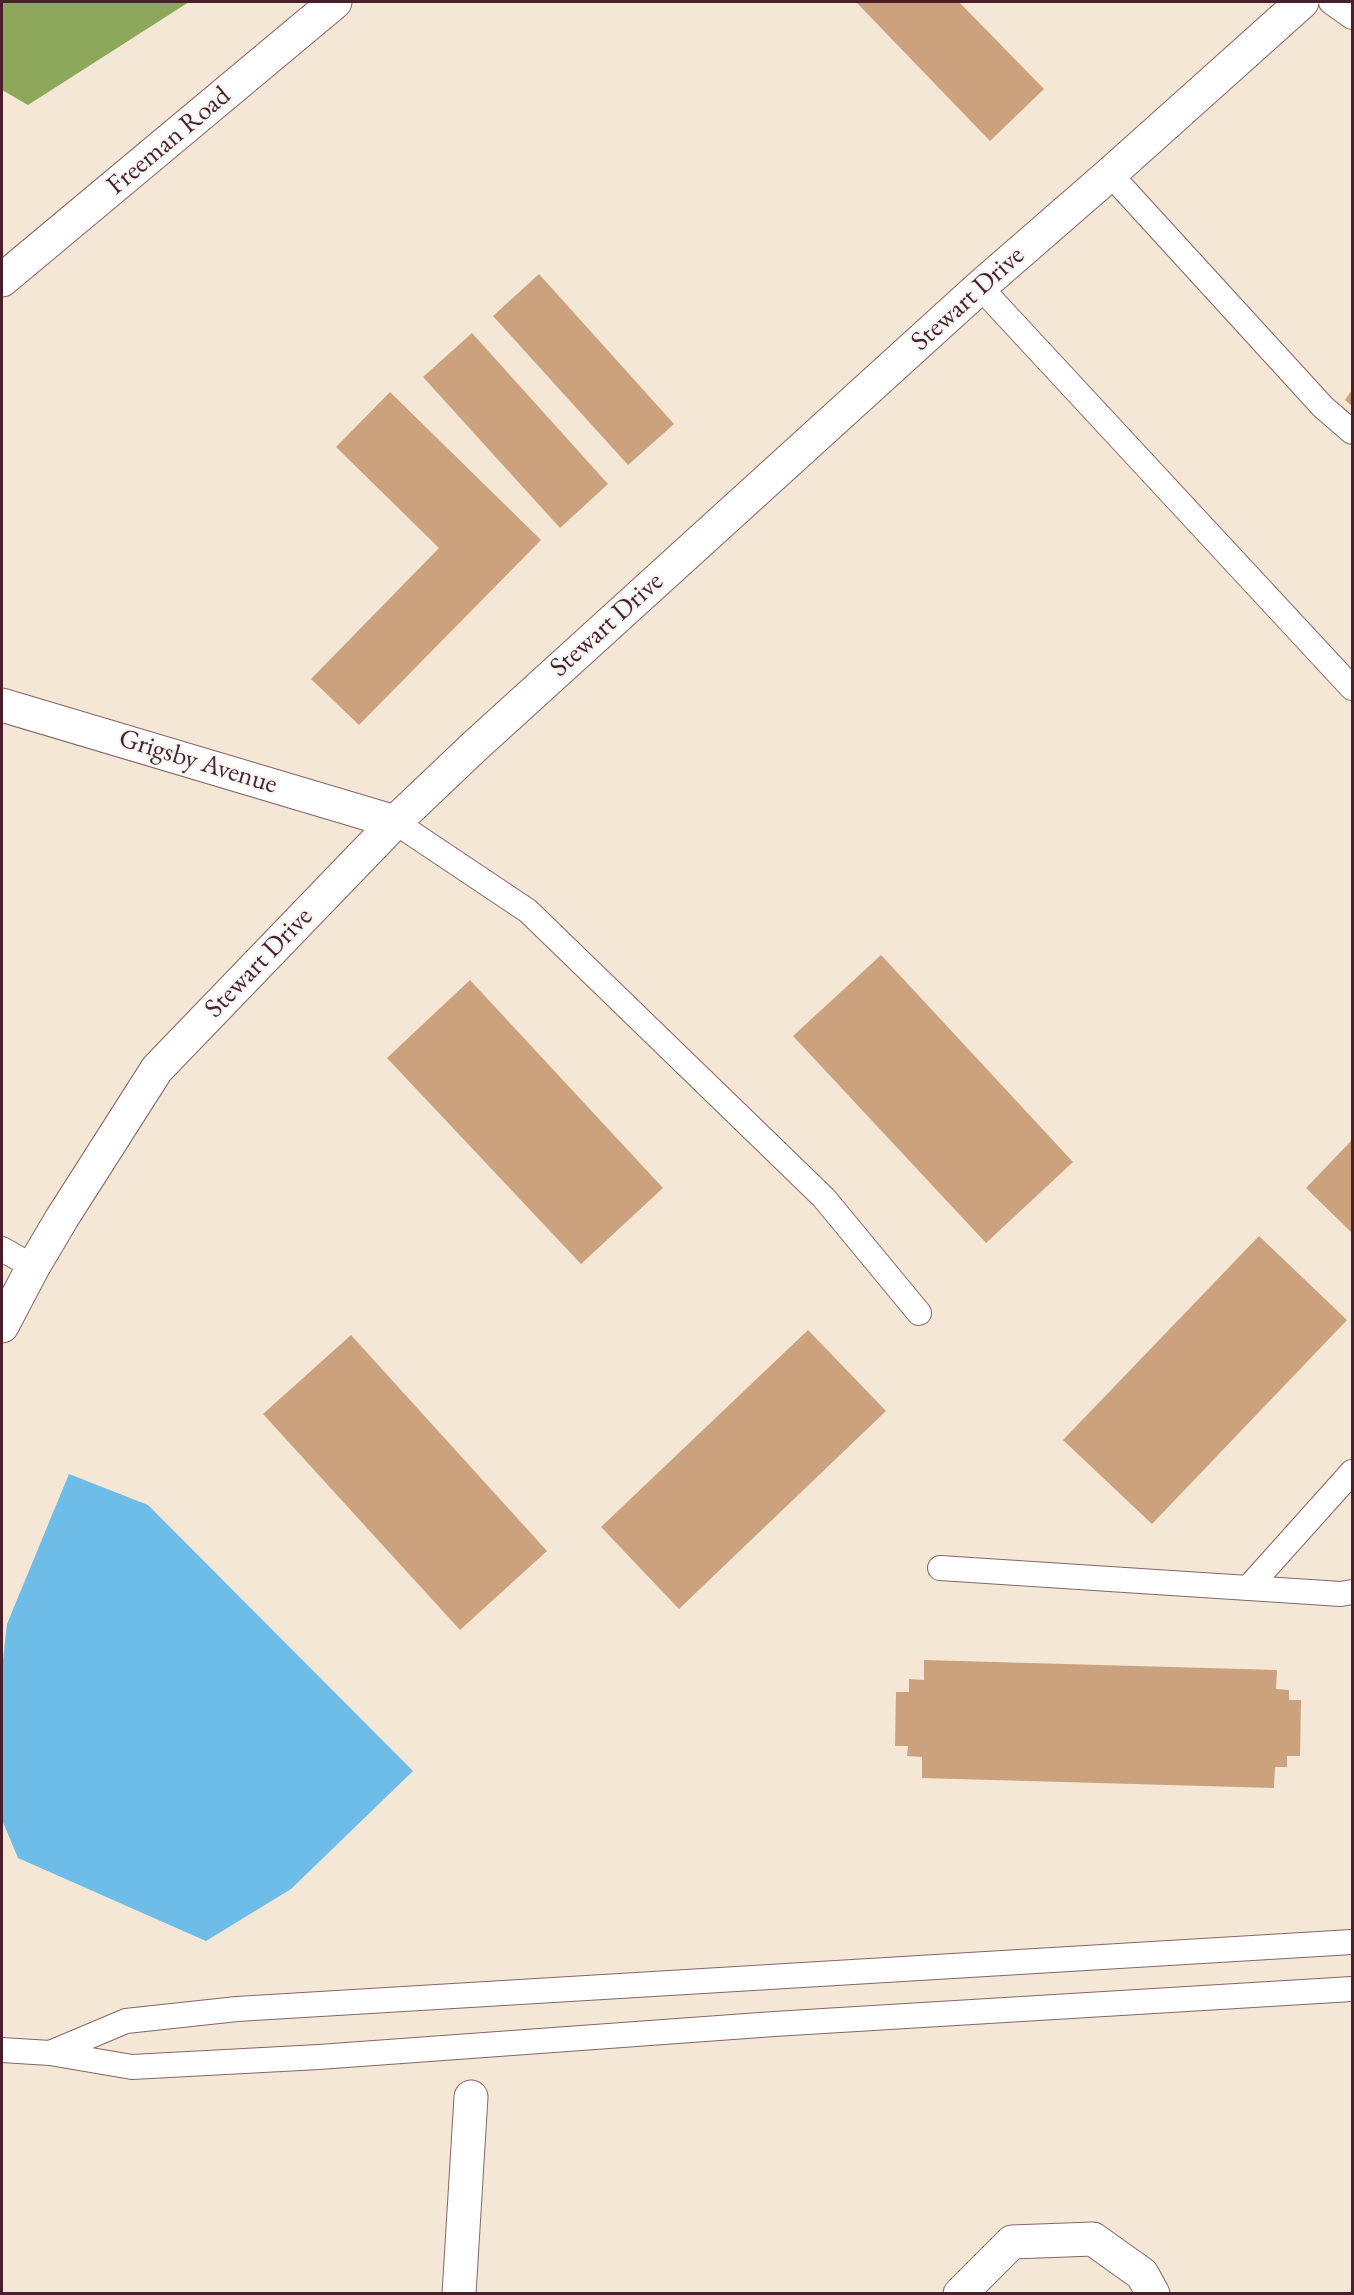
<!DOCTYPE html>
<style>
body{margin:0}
#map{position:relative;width:1354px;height:2295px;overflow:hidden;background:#f4e7d5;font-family:"EB Garamond",serif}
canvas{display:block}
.frame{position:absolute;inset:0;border:3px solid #4a1f2b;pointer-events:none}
</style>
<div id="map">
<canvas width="1354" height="2295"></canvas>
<div class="frame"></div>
</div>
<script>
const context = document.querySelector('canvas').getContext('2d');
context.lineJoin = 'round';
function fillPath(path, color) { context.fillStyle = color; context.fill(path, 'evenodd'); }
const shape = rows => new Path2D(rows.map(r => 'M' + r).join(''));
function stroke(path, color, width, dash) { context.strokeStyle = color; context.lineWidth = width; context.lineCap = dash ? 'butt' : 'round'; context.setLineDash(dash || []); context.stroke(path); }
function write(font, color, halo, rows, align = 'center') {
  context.font = font + ' "EB Garamond",serif'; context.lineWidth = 4.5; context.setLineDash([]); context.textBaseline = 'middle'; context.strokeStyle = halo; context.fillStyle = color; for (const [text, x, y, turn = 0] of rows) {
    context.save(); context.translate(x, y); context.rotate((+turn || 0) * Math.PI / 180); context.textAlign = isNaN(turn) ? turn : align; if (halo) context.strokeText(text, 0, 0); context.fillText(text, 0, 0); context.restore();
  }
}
const forest = shape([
 [2,2,189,2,28,105,2,90]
]);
const water = shape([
 [69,1474,148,1505,413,1771,291,1889,206,1941,18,1858,2,1820,2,1669,7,1624]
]);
const building = shape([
 [856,2,959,2,1044,89,990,141],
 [539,274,674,424,628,465,493,316],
 [472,333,608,484,560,528,423,377],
 [1352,390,1352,406,1345,400],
 [390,392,541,540,359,725,311,679,439,548,336,447],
 [881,955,1073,1162,986,1243,793,1036],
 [470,980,663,1188,581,1264,387,1058],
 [1352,1140,1352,1233,1306,1188],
 [1259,1236,1347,1320,1152,1524,1063,1440],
 [808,1330,886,1411,679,1609,601,1527],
 [351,1335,547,1551,460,1630,263,1414],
 [924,1660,1277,1670,1276,1689,1289,1690,1289,1700,1301,1700,1300,1756,1287,1756,1287,1767,1275,1767,1274,1788,922,1778,922,1757,907,1756,908,1746,895,1746,896,1692,909,1692,909,1679,924,1680]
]);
const lane = shape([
 [1331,2,1352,17],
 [1110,174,1323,407,1352,432],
 [980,287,1352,688],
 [395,822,528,911,824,1198,919,1313],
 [2,1249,33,1267],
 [940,1568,1341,1594,1352,1592],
 [1248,1588,1352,1472],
 [2,2050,50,2053,126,2021,237,2009,1352,1942],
 [50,2053,132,2067,319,2057,774,2024,1352,1989]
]);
const street = shape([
 [2,280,335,2],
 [2,705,395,822],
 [2,1326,33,1267,62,1218,157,1069,395,822,475,746,980,287,1110,174,1302,2],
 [459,2294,471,2097],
 [960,2294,1012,2242,1093,2239,1142,2274,1153,2294]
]);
const streetNames = [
 ["Freeman Road",169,141,-40],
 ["Stewart Drive",968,299,-42],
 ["Stewart Drive",607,625,-42],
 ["Grigsby Avenue",198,762,17],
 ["Stewart Drive",259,963,-46]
];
fillPath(forest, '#8da85a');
fillPath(water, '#6dbde8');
fillPath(building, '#cca17e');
stroke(lane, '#866566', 26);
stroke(street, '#866566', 35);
stroke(lane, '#fff', 24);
stroke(street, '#fff', 33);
write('27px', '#4a1f2b', '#f6f6f2', streetNames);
</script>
